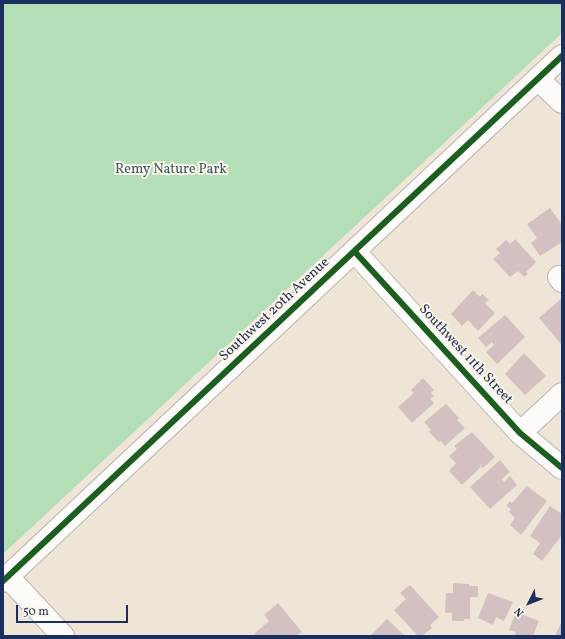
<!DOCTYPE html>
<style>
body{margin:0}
#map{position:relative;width:565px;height:639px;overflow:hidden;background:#eee5d7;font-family:Vollkorn,serif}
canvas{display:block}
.frame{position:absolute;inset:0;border:4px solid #1b2f5e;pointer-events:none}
.north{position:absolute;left:509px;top:583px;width:40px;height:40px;-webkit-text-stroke:3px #fcf5e5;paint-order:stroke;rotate:228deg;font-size:11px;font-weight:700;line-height:16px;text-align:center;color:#1b2f5e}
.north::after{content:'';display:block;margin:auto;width:14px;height:18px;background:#1b2f5e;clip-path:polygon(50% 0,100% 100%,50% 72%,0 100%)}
.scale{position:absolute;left:16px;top:605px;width:112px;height:18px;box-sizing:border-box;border:2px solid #1b2f5e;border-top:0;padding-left:5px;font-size:12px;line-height:14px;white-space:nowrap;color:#1b2f5e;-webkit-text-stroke:3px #fcf5e5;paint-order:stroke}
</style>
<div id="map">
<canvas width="565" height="639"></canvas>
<div class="frame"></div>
<div class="north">N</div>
<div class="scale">50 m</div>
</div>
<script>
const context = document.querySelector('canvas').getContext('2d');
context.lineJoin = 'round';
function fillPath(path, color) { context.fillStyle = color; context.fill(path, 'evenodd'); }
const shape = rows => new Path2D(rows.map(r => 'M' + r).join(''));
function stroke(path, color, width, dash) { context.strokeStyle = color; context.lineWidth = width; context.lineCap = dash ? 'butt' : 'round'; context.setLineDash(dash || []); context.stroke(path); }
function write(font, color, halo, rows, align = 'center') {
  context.font = font + ' Vollkorn,serif'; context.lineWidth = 4; context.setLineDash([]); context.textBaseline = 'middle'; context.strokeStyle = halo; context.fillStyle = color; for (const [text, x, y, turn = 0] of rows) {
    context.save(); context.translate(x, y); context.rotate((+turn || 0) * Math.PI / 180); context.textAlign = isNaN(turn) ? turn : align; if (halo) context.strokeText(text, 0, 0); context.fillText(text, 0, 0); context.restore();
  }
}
const green = shape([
 [3,3,562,3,562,33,3,554]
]);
const building = shape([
 [550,208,562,225,562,242,540,256,531,243,537,238,527,224],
 [515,239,536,262,526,272,528,274,524,277,518,271,510,277,493,259,500,253,496,249,506,240,510,244],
 [473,290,480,297,482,294,489,300,485,303,495,313,478,331,468,320,462,326,451,314],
 [562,298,562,345,539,318],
 [505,315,525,337,497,364,486,352,494,345,492,342,486,347,478,338],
 [524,353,546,376,525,395,505,374],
 [423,378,434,390,431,393,434,396,430,399,434,403,412,423,398,407,414,393,411,390],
 [446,404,459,418,457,420,465,428,445,446,441,441,439,442,429,432,431,430,424,422],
 [472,432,495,457,483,468,479,463,481,467,463,484,461,484,449,471,456,463,449,456,457,449,454,446],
 [500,460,510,472,502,479,504,482,510,476,517,485,490,509,470,487],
 [527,486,547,501,521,535,510,525,515,518,509,512,511,509,506,506,510,501,512,503],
 [550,506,562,514,562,535,542,561,533,554,540,543,530,536],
 [453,583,469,584,469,586,478,586,478,597,470,597,470,619,464,619,464,621,452,621,452,613,445,613,446,593,453,593],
 [410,585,439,617,430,625,432,628,422,636,415,636,417,635,394,610,406,599,400,593],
 [488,593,513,602,504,621,496,617,493,625,478,618],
 [278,603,302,632,296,636,256,636,254,634,269,621,264,615],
 [516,612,539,621,533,636,514,636,516,632,509,630],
 [387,619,405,636,370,636],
 [562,621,562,636,555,636]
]);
const minor = shape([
 [538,79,562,102],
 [355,252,520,433,562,468],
 [559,277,562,281],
 [520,433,562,394],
 [8,577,63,636],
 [3,581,562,56]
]);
const cycleway = shape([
 [355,252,520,433,562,468],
 [3,581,562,56]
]);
const parkNames = [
 ["Remy Nature Park",171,170]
];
const streetNames = [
 ["Southwest 20th Avenue",275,310,-43],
 ["Southwest 11th Street",465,355,47]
];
fillPath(green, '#b3deb7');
fillPath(building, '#d2c1c0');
stroke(minor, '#b9b5b1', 24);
stroke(minor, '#fcfbf9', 22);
stroke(cycleway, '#1b5e20', 6);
write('14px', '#355a6e', '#fcf5e5', parkNames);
write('14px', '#1b2f5e', '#fcf5e5', streetNames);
</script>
